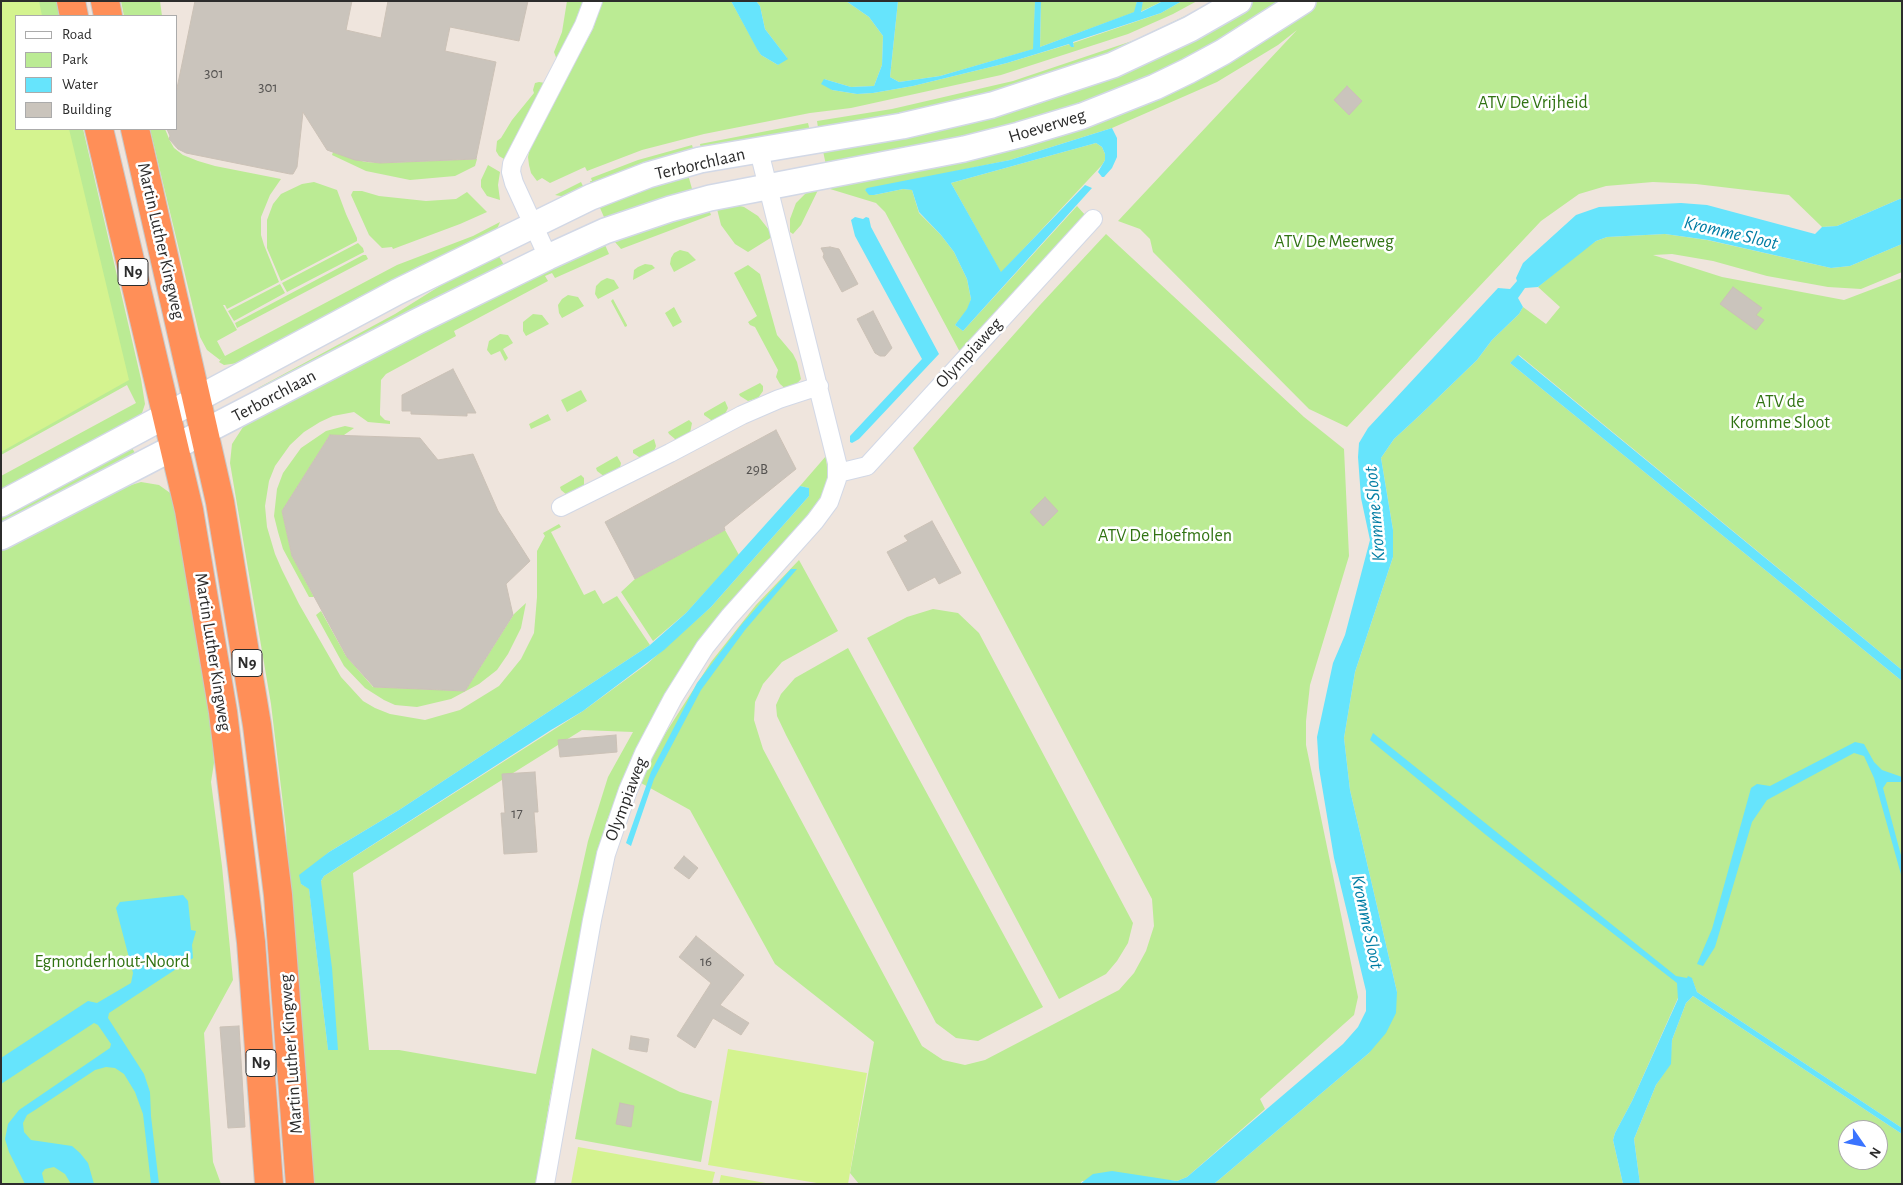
<!DOCTYPE html>
<style>
body{margin:0}
#map{position:relative;width:1903px;height:1185px;overflow:hidden;background:#efe5dd;font-family:"Alegreya Sans",sans-serif}
canvas{display:block}
.frame{position:absolute;inset:0;border:2px solid #2c2c2c;pointer-events:none}
.legend{position:absolute;left:15px;top:15px;width:162px;height:115px;box-sizing:border-box;background:#fff;border:1px solid #ababab;margin:0;padding:6px 9px;list-style:none;font-size:15px;color:#2c2c2c}
.legend li{display:flex;align-items:center;gap:10px;height:25px}
.legend b{width:25px;border:1px solid #ababab}
.north{position:absolute;left:1838px;top:1120px;width:50px;height:50px;box-sizing:border-box;background:#fff;border:1px solid #ababab;border-radius:50%;rotate:123deg;font-size:14px;font-weight:700;line-height:20px;text-align:center;color:#2c2c2c}
.north::after{content:'';display:block;margin:auto;width:18px;height:22px;background:#3a74ff;clip-path:polygon(50% 0,100% 100%,50% 72%,0 100%)}
</style>
<div id="map">
<canvas width="1903" height="1185"></canvas>
<div class="frame"></div>
<ul class="legend">
<li><b style="height:6px;background:#fff"></b>Road</li>
<li><b style="height:14px;background:#bbeb94"></b>Park</li>
<li><b style="height:14px;background:#66e4fc"></b>Water</li>
<li><b style="height:14px;background:#cac4bc"></b>Building</li>
</ul>
<div class="north">N</div>
</div>
<script>
const context = document.querySelector('canvas').getContext('2d');
context.lineJoin = 'round';
function fillPath(path, color) { context.fillStyle = color; context.fill(path, 'evenodd'); }
const shape = rows => new Path2D(rows.map(r => 'M' + r).join(''));
function stroke(path, color, width, dash) { context.strokeStyle = color; context.lineWidth = width; context.lineCap = dash ? 'butt' : 'round'; context.setLineDash(dash || []); context.stroke(path); }
function write(font, color, halo, rows, align = 'center') {
  context.font = font + ' "Alegreya Sans",sans-serif'; context.lineWidth = 5; context.setLineDash([]); context.textBaseline = 'middle'; context.strokeStyle = halo; context.fillStyle = color; for (const [text, x, y, turn = 0] of rows) {
    context.save(); context.translate(x, y); context.rotate((+turn || 0) * Math.PI / 180); context.textAlign = isNaN(turn) ? turn : align; if (halo) context.strokeText(text, 0, 0); context.fillText(text, 0, 0); context.restore();
  }
}
const green = shape([
 [25,1,57,1,59,16,18,16],
 [121,1,160,1,162,16,124,16],
 [567,1,587,1,557,60,554,52,562,32],
 [602,1,731,1,761,55,778,65,787,58,765,29,760,6,756,1,846,1,869,17,883,36,882,65,874,86,851,87,824,79,832,90,857,94,873,93,913,86,1007,63,1070,44,1071,47,1074,47,1073,43,1161,13,1182,1,1197,1,1173,14,1128,34,1001,75,851,108,810,113,704,134,642,150,587,171,585,167,550,183,542,178,537,181,531,173,529,165,528,157,531,143,593,29],
 [898,1,1035,1,1034,49,940,76,899,82,890,77],
 [1041,1,1137,1,1135,12,1040,47],
 [1143,1,1163,1,1140,12],
 [1232,1,1063,78,819,134,817,121,892,109,1013,81,1135,40,1206,6],
 [1249,1,1292,1,1227,43,1096,104,827,170,823,151,911,134],
 [1311,1,1902,1,1902,198,1837,226,1822,227,1789,195,1696,184,1653,182,1606,186,1579,194,1541,221,1347,427,1309,409,1153,252,1150,239,1140,229,1118,221,1297,30,1278,45,1217,82,1112,128,1010,160,865,190,874,195,903,189,912,190,919,213,941,235,954,252,967,279,971,299,968,309,955,325,963,331,1077,206,1086,216,961,354,885,212,876,203,830,189,829,186,1045,132],
 [539,82,545,83,504,159,499,156,496,151,497,141,501,138,512,120,534,93,533,90,535,83],
 [808,123,811,135,702,156,700,144],
 [45,129,83,129,141,379,145,404,141,416,1,498,1,476,136,403,127,385,1,455,1,350],
 [150,129,165,129,170,141,174,148,183,155,198,161,215,166,281,179,270,195,261,217,261,235,264,245,279,282,227,309,225,305,223,305,237,330,217,341,225,356,397,265,473,236,500,222,497,229,417,270,361,296,238,363,224,365,219,362,222,358,220,360,207,350,200,337],
 [1096,143,1102,147,1105,154,1105,160,1102,165,1001,273,951,183],
 [692,145,696,158,593,191,590,181,592,181,591,178,638,160],
 [333,152,365,162,383,163,477,159,475,166,455,176,410,180,366,171,332,155],
 [488,165,500,172,498,185,500,200,487,196,481,187,481,180],
 [687,171,694,196,607,224,597,201],
 [314,182,337,190,346,214,357,238,357,241,281,281,267,248,267,220,273,204,281,194,302,184],
 [581,182,587,194,566,197,555,195],
 [819,188,801,225,793,234,790,232,790,219,796,203,810,189],
 [353,191,362,191,379,196,426,201,456,199,467,192,487,212,460,224,393,249,392,247,382,248,369,235,351,195],
 [707,204,711,215,621,249,615,242,619,241,619,239],
 [732,204,744,207,758,216,769,230,772,237,748,252,735,244,721,225,716,205],
 [1106,234,1304,417,1344,449,1349,556,1310,685,1306,721,1306,745,1358,997,1354,1015,1260,1099,1265,1109,1187,1177,1177,1181,1150,1178,1082,1181,1080,1184,859,1184,850,1173,874,1042,775,964,690,810,641,783,649,763,665,734,711,662,756,605,799,560,838,631,782,662,763,684,755,702,754,720,763,749,922,1046,943,1060,965,1065,985,1060,1119,990,1134,973,1146,951,1154,926,1152,899,913,448,1040,305],
 [1665,234,1707,240,1831,268,1850,266,1902,244,1902,272,1861,289,1828,287,1767,276,1713,261,1672,254,1653,255,1722,277,1844,300,1902,278,1902,670,1519,355,1510,363,1902,681,1902,1128,1697,992,1692,979,1678,998,1632,1101,1615,1133,1613,1140,1623,1184,1214,1184,1369,1053,1397,992,1350,790,1344,738,1355,672,1393,557,1393,530,1381,458,1394,439,1419,416,1477,360,1492,340,1519,314,1523,307,1546,324,1560,307,1538,287,1579,252,1596,241,1607,237],
 [602,238,609,254,555,278,552,273,545,276,548,281,454,331,456,336,386,374,381,380,380,411,380,415,385,420,390,421,390,424,368,422,354,412,333,416,320,422,304,432,290,445,275,466,269,481,265,506,267,527,275,554,282,570,299,604,341,677,363,701,375,708,390,714,425,720,460,710,499,686,521,659,534,633,537,597,537,551,545,536,543,533,559,524,561,527,551,532,584,595,595,590,603,604,617,596,650,645,399,810,329,852,312,867,301,884,309,888,328,1050,321,881,324,876,583,711,647,664,711,607,809,496,809,488,800,486,826,456,828,479,822,497,816,506,705,632,674,679,632,759,606,823,592,886,550,1098,536,1184,309,1184,288,885,286,829,271,704,230,463,232,444,243,427,250,421],
 [582,730,633,732,608,777,588,841,536,1074,399,1050,369,1050,353,873],
 [358,243,363,248,364,252,287,292,282,283],
 [680,250,688,252,696,260,674,272,670,264,671,258,674,253],
 [496,251,504,265,259,392,258,388,395,314],
 [363,255,366,255,368,259,237,328,235,323],
 [645,264,652,265,655,268,633,280,634,270,638,267],
 [748,265,760,274,777,335,793,354,797,362,801,379,793,388,787,390,780,384,776,377,778,370,755,327,750,325,748,322,757,316,734,273],
 [607,278,614,280,619,288,598,299,595,294,596,286,601,281],
 [280,284,285,293,234,321,228,311],
 [568,295,578,297,584,306,562,318,559,313,558,305,562,299],
 [613,299,627,325,627,326,625,327,611,301],
 [674,307,682,322,673,327,665,313],
 [533,314,542,315,549,324,526,336,523,331,523,322],
 [500,334,508,335,513,343,503,349,508,358,505,361,500,351,491,355,487,350,489,341],
 [760,383,763,386,763,391,758,398,748,401,740,396,739,394],
 [581,390,587,401,567,412,561,400],
 [725,401,728,408,724,416,716,420,711,420,704,415,704,413],
 [548,414,551,420,531,429,529,424],
 [689,420,692,423,690,433,680,439,675,439,669,434,668,432],
 [345,426,354,428,344,435,330,435,282,511,292,556,314,597,309,597,283,549,278,532,274,516,277,489,283,473,301,448,326,431],
 [654,439,656,446,653,454,645,458,639,457,633,453,633,450],
 [129,443,135,453,1,528,1,512],
 [617,456,621,463,620,468,605,477,597,471,596,468],
 [581,475,584,478,584,487,567,495,561,490,560,487],
 [141,482,159,485,173,495,201,637,213,743,214,763,211,782,222,866,233,980,204,1033,213,1162,221,1184,1,1184,1,551,125,487],
 [725,530,739,555,686,613,653,641,621,592,635,579],
 [526,603,521,628,508,654,497,670,479,684,451,699,417,707,395,705,384,700,365,688,344,666,316,615,321,611,346,656,373,687,465,691,514,614],
 [933,609,958,613,979,633,1133,923,1128,943,1117,961,1106,974,1059,999,867,638,907,617],
 [848,648,1043,1007,978,1041,956,1038,936,1023,786,735,777,716,776,705,781,694,795,678],
 [1693,996,1902,1134,1902,1184,1640,1184,1634,1139,1656,1085,1670,1064,1672,1040,1686,1003],
 [1848,1130,1878,1130,1878,1160,1848,1160],
 [592,1048,680,1092,712,1101,701,1162,575,1139]
]);
const pitch = shape([
 [1,1,39,1,42,16,16,16,16,129,69,129,129,380,1,452],
 [728,1049,867,1073,848,1184,823,1184,708,1165],
 [578,1147,715,1172,712,1184,571,1184],
 [721,1175,771,1184,719,1184]
]);
const water = shape([
 [731,1,756,1,760,6,765,29,788,59,778,65,761,55,757,49],
 [846,1,898,1,890,77,899,82,940,76,1033,49,1035,1,1041,1,1040,47,1134,12,1137,1,1143,1,1141,12,1163,1,1182,1,1161,13,1073,42,1074,47,1071,47,1069,44,1007,63,913,86,873,93,857,94,832,90,821,84,824,79,851,87,874,86,882,65,883,36,869,17],
 [1112,128,1117,138,1117,157,1112,168,1104,177,1102,177,1098,172,1105,160,1105,154,1102,147,1096,143,951,183,1001,272,1085,185,1092,188,963,331,955,325,967,309,971,299,967,279,954,252,941,235,919,212,912,190,903,189,874,195,869,195,865,190,867,188,1010,160],
 [1902,198,1902,244,1850,266,1831,268,1708,240,1665,234,1607,237,1596,241,1538,287,1525,288,1518,298,1523,307,1519,314,1492,340,1477,360,1419,416,1394,439,1381,458,1393,530,1393,557,1355,672,1344,738,1350,790,1397,992,1396,1013,1386,1033,1369,1053,1214,1184,1080,1184,1093,1174,1112,1171,1177,1181,1187,1177,1343,1044,1358,1027,1366,1011,1366,991,1334,858,1319,768,1317,737,1333,663,1345,635,1370,540,1361,498,1358,457,1359,443,1368,428,1498,288,1510,289,1517,281,1516,278,1523,263,1576,215,1599,207,1681,203,1707,205,1815,234,1822,227,1837,226],
 [855,217,863,219,866,217,869,218,871,227,939,354,859,439,852,443,850,442,850,436,922,359,855,236,851,220],
 [1518,355,1902,670,1902,681,1510,363],
 [800,486,809,488,809,496,711,607,664,650,583,711,551,730,324,876,321,881,332,968,338,1050,328,1050,309,889,301,884,299,875,329,852,399,810,650,645,686,613],
 [791,569,797,569,745,630,701,690,654,779,631,846,626,843,651,772,697,683,742,624],
 [1373,733,1676,976,1687,978,1688,976,1692,978,1697,992,1902,1128,1902,1134,1693,996,1686,1003,1672,1040,1671,1064,1656,1085,1634,1139,1640,1184,1623,1184,1613,1140,1615,1133,1632,1101,1678,999,1677,983,1486,835,1370,740],
 [1855,742,1864,744,1874,762,1882,770,1902,777,1902,782,1887,782,1883,788,1902,859,1902,878,1874,778,1864,756,1854,753,1767,800,1752,822,1715,947,1703,966,1697,964,1712,929,1751,788,1757,784,1770,786],
 [183,895,188,901,191,930,196,931,192,945,193,958,109,1013,108,1018,144,1074,150,1092,151,1116,159,1184,151,1184,143,1114,135,1092,124,1074,115,1068,106,1067,95,1070,35,1110,27,1115,23,1123,24,1132,31,1140,72,1146,80,1153,88,1163,94,1184,71,1184,65,1174,54,1167,45,1169,42,1173,44,1182,46,1184,25,1184,9,1152,5,1139,8,1124,19,1110,110,1048,111,1044,98,1025,94,1023,1,1084,1,1058,88,1001,97,1003,131,983,133,973,116,908,120,902]
]);
const building = shape([
 [195,1,352,1,346,30,381,38,388,1,528,1,519,41,450,27,445,51,496,62,476,159,380,163,355,160,327,150,303,112,297,167,293,174,290,174,186,153,178,149,169,139,170,136,167,129,176,129,176,93,195,1],
 [1347,86,1362,101,1349,115,1334,100,1347,86],
 [830,247,839,249,858,284,842,292,823,257,824,254,821,248,830,247],
 [1733,287,1762,308,1756,315,1764,320,1756,330,1720,304,1733,287],
 [873,311,892,348,885,356,880,356,875,353,857,319,873,311],
 [453,369,476,413,467,413,467,416,411,414,411,411,402,411,402,395,453,369],
 [776,430,796,469,724,527,725,530,635,579,605,522,776,430],
 [330,435,420,438,438,460,473,454,498,511,530,561,506,584,513,615,465,691,374,687,347,657,292,556,282,511,330,435],
 [1045,497,1058,511,1043,526,1030,512,1045,497],
 [932,521,961,573,939,584,935,577,908,591,887,552,908,541,904,536,932,521],
 [616,735,617,752,560,757,558,740,616,735],
 [535,772,538,812,534,812,537,852,504,854,501,813,505,813,502,774,535,772],
 [684,856,698,868,689,879,674,868,684,856],
 [696,936,744,975,720,1005,749,1023,741,1035,713,1018,695,1048,677,1036,711,983,679,957,696,936],
 [239,1026,245,1127,228,1128,220,1027,239,1026],
 [631,1036,649,1039,647,1052,629,1049,631,1036],
 [620,1103,634,1106,631,1127,616,1124,620,1103]
]);
const street = shape([
 [548,257,514,183,511,172,512,164,584,25,593,1],
 [838,473,867,466,1093,219],
 [561,507,670,453,742,415,779,399,819,386],
 [545,1184,592,920,606,854,628,790,644,753,673,698,705,647,729,617,815,521,829,502,837,479,837,463,759,151]
]);
const secondary = shape([
 [1,504,397,292,591,197,648,175,700,160,902,126,992,105,1113,65,1190,29,1239,1],
 [1,537,416,322,548,257,605,231,670,209,710,198,964,149,1019,135,1082,116,1155,87,1188,71,1223,52,1303,1]
]);
const highway = shape([
 [71,1,74,16],
 [105,1,108,16],
 [99,129,189,510,223,712,251,942,269,1184],
 [135,129,220,502,257,725,278,895,300,1184]
]);
const numberNames = [
 ["301",214,73],
 ["301",268,87],
 ["29B",757,469],
 ["17",517,813],
 ["16",706,961]
];
const shields = [
 [133,272,30],
 [247,663,30],
 [261,1063,30]
];
const shieldNames = [
 ["N9",133,272],
 ["N9",247,663],
 ["N9",261,1063]
];
const parkNames = [
 ["ATV De Vrijheid",1533,103],
 ["ATV De Meerweg",1334,242],
 ["ATV de",1780,402],
 ["Kromme Sloot",1780,423],
 ["ATV De Hoefmolen",1165,536],
 ["Egmonderhout-Noord",112,962]
];
const streetNames = [
 ["Hoeverweg",1047,126,-17],
 ["Terborchlaan",700,164,-13],
 ["Martin Luther Kingweg",161,241,77],
 ["Olympiaweg",969,353,-47],
 ["Terborchlaan",274,396,-28],
 ["Martin Luther Kingweg",213,652,81],
 ["Olympiaweg",626,799,-69],
 ["Martin Luther Kingweg",291,1054,-94]
];
const waterNames = [
 ["Kromme Sloot",1731,233,13],
 ["Kromme Sloot",1375,514,-95],
 ["Kromme Sloot",1367,922,78]
];
fillPath(green, '#bbeb94');
fillPath(pitch, '#d4f38f');
fillPath(water, '#66e4fc');
fillPath(building, '#cac4bc');
stroke(building, '#cbc1b6', 1);
stroke(street, '#d2d8e6', 20);
stroke(secondary, '#d2d8e6', 28);
stroke(highway, '#c8c8c8', 30);
stroke(street, '#fff', 18);
stroke(secondary, '#fff', 25);
stroke(highway, '#ff8f58', 28);
write('15px', '#545250', null, numberNames);
for (const [x, y, w] of shields) { const box = new Path2D(); box.roundRect(x - w / 2, y - 13.5, w, 27, 4); context.fillStyle = '#fff'; context.fill(box); stroke(box, '#2c2c2c', 1); }
write('bold 16px', '#2c2c2c', null, shieldNames);
write('18px', '#317313', '#fff', parkNames);
write('18px', '#2c2c2c', '#fff', streetNames);
write('italic 19px', '#017da4', '#fff', waterNames);
</script>
